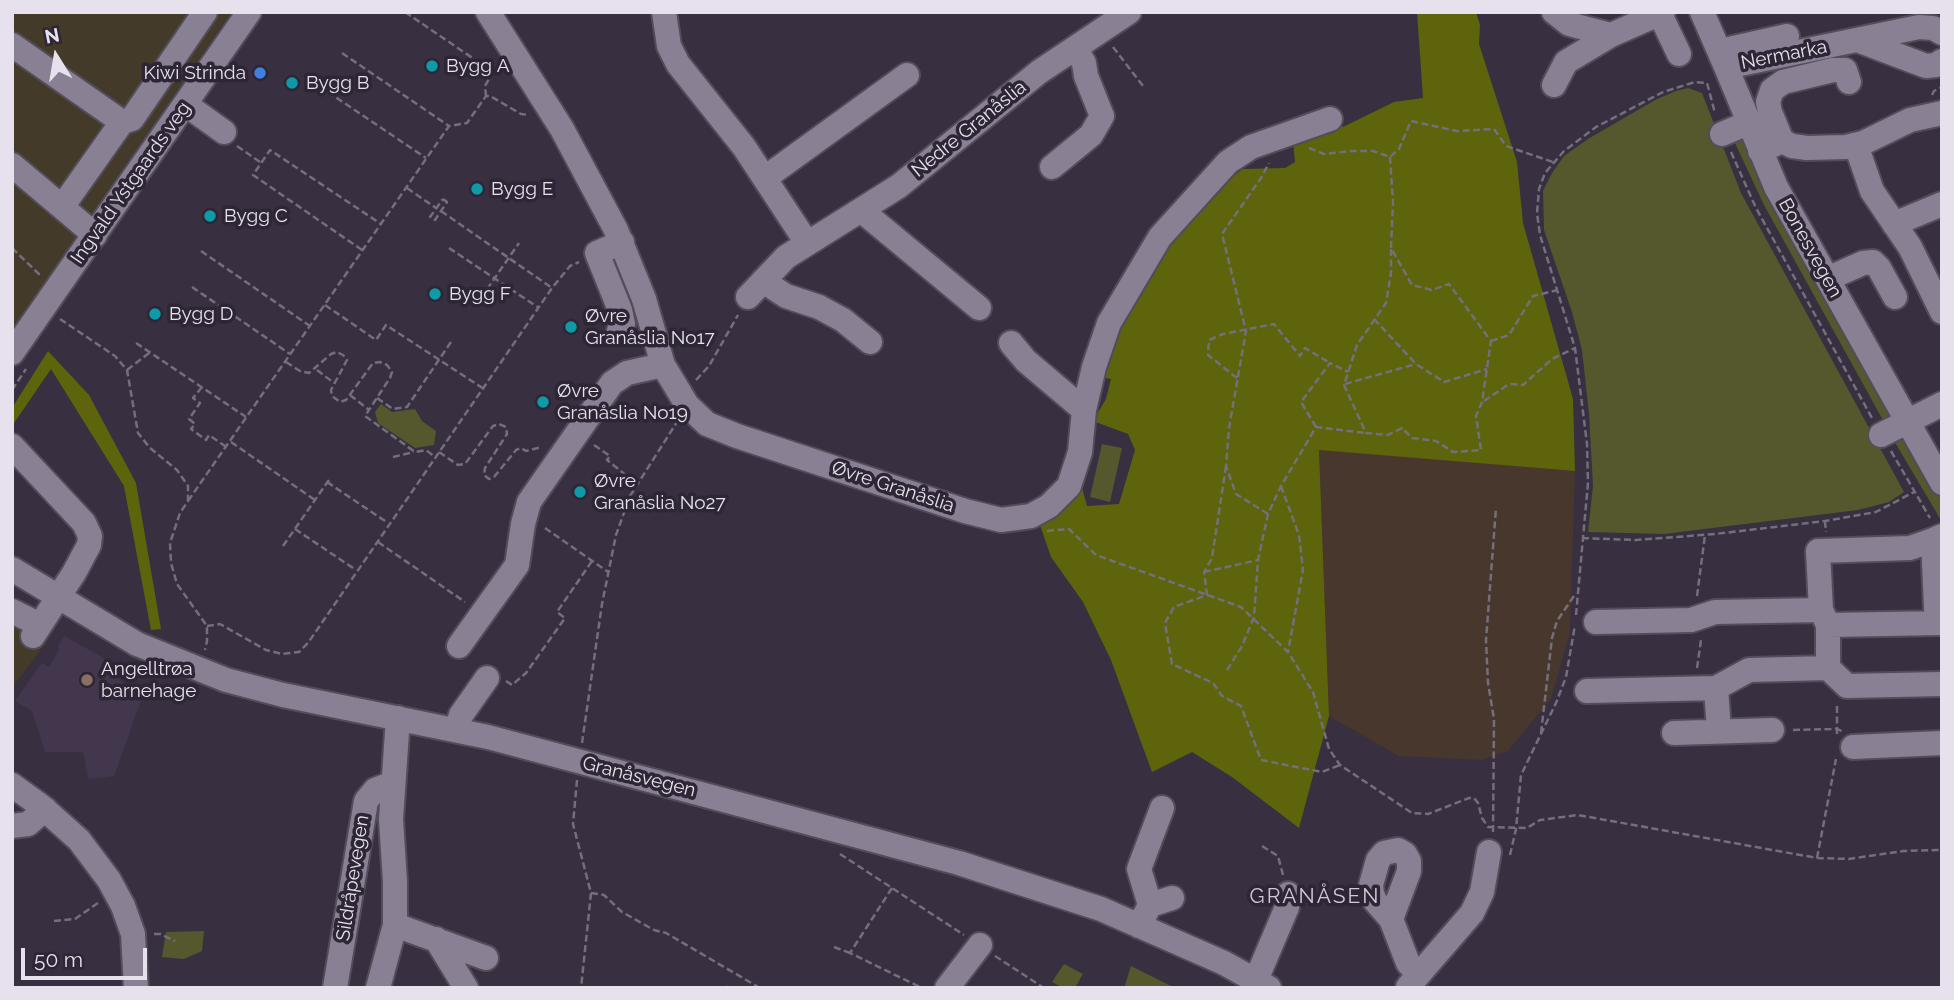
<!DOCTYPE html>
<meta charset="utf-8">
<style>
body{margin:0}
#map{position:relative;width:1954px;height:1000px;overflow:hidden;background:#382f40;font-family:Raleway,sans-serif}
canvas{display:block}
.frame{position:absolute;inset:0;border:14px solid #e6e1ec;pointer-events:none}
.north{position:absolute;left:21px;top:21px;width:70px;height:70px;-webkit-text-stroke:5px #2e2535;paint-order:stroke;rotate:349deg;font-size:19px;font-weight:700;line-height:28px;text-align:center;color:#e6e1ec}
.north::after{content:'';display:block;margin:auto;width:24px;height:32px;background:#e6e1ec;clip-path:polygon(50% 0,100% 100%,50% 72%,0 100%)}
.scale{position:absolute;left:21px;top:948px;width:126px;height:32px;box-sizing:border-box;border:4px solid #e6e1ec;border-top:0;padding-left:9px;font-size:21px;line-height:24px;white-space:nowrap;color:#e6e1ec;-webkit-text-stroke:5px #2e2535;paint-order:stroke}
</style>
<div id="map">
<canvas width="1954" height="1000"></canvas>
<div class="frame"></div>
<div class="north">N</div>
<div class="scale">50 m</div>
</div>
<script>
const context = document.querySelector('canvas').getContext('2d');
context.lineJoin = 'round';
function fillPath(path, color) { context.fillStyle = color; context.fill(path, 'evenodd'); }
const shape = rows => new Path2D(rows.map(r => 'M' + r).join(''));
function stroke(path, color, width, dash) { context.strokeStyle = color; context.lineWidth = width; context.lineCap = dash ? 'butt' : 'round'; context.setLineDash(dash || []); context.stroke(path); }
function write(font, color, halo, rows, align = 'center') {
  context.font = font + ' Raleway,sans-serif'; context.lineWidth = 7; context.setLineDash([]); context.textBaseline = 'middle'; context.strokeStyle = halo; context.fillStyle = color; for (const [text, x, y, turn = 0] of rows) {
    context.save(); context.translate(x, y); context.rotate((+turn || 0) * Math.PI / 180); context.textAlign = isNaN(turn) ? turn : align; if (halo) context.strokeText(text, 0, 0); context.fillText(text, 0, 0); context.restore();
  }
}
const commercial = shape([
 [12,12,231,12,12,329],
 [12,600,45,644,12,688]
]);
const industrial = shape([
 [1319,449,1575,471,1570,632,1551,699,1508,751,1482,760,1399,756,1329,716]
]);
const built = shape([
 [64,636,124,669,118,680,137,689,143,695,114,776,88,779,83,752,45,752,32,711,15,701,42,663,49,667,59,650,58,646]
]);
const green = shape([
 [1688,88,1702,93,1741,193,1904,492,1889,502,1858,510,1664,534,1588,532,1593,486,1589,414,1582,350,1572,312,1544,230,1543,191,1552,173,1564,156,1588,139,1657,99,1676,91],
 [1745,134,1896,420,1884,422,1764,205,1734,141],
 [381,404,392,412,415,409,422,421,436,431,434,445,415,448,378,423,375,412],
 [1903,432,1942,498,1942,522,1893,439],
 [1102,444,1122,448,1110,502,1090,497],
 [204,931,202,951,184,959,162,957,166,932],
 [1064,964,1083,974,1075,988,1063,988,1052,982],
 [1131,966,1175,988,1124,988]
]);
const forest = shape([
 [1417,12,1476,12,1480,25,1479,44,1517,162,1523,223,1573,399,1575,471,1319,450,1329,716,1299,828,1232,777,1192,752,1152,772,1111,660,1083,602,1051,557,1040,525,1080,481,1087,506,1119,504,1135,450,1128,434,1093,421,1106,399,1111,379,1100,377,1114,335,1159,255,1210,194,1243,169,1285,168,1295,162,1293,141,1345,126,1394,102,1423,98],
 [48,351,89,395,136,483,161,629,151,630,124,486,51,369,12,426,12,408]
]);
const path = shape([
 [405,12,493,72,485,86,486,96],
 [1113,47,1143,86],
 [342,53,449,126],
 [319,86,426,158],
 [1932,95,1934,91,1942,87],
 [237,146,260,162],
 [1309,148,1324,154,1352,151,1373,151,1390,157,1399,149,1411,121,1457,131,1494,129,1506,146,1553,162],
 [1731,152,1756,208,1872,418],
 [1390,157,1393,202,1391,248,1412,285,1432,290,1449,284,1491,341,1482,402,1476,416,1481,450,1453,452,1436,441,1412,438,1402,428,1388,435,1366,433,1344,385,1357,345,1386,303,1391,273,1391,248],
 [407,188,436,208],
 [443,199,447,202,435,220,430,217,443,199],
 [441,211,552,288],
 [12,248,42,277],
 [449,248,539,308],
 [362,250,253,175,270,150,381,224],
 [201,251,310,326],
 [192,287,290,354],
 [481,298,519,243],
 [325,305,376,340,386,325,484,389],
 [60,319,115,356,127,370,138,433,150,448,177,470,188,486,188,501,180,513,170,543,171,563,177,584,207,626,207,641,205,650],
 [1374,319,1416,364,1444,382,1487,369],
 [1491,341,1509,335,1533,296,1558,290],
 [136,343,246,417],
 [286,362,300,371,309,373,331,354,337,352,343,355,347,360,331,390,332,396,340,402,346,400,373,363,380,362,387,365,392,372,390,378,365,416,415,452,426,450,435,457],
 [127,370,149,353],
 [317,370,334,383],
 [1237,378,1208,355,1209,340,1223,334,1274,324,1300,356,1305,348,1330,363],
 [696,380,709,366,738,315],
 [1345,384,1416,364],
 [202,387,193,398,200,403,189,419,195,424,191,429,206,440,209,435,225,446],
 [12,390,26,369],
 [350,395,369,410],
 [377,398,393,409,407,407,453,339],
 [1484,401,1509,384,1523,385,1552,359,1575,348],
 [1316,427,1301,402,1330,363,1348,372],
 [231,442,315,500],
 [594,445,610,456,607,460,637,484],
 [1891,451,1930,518],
 [439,452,458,465,465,464,493,426,499,424,506,427,507,434,485,468,484,475,489,479,494,477,516,450,521,448,526,451,542,447],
 [393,457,414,452],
 [1226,466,1212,558,1204,572,1207,595,1174,607,1165,623,1172,664,1213,683,1222,696,1241,706,1261,760,1322,772,1340,765],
 [327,482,388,523],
 [1281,486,1299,535,1303,570,1288,652],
 [188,501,449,126,467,123,486,96,490,96,521,114,529,115],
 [1268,514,1236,494,1226,466,1229,428,1246,331,1222,234,1261,178,1269,163],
 [1825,521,1826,532],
 [545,528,608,572],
 [295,529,356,570],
 [1047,531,1069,529,1096,555,1241,607,1288,652,1313,692,1329,749,1340,765,1412,813,1428,814,1469,798,1474,798,1478,803,1482,818,1488,827,1527,828,1540,820,1578,815,1817,858,1849,859,1903,851,1942,850],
 [1582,538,1636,540,1715,534,1825,521,1876,512,1914,492],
 [378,542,465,602],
 [283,546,331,477],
 [1204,572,1258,560],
 [1697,596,1705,535],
 [1576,615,1588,483,1587,444,1575,348,1540,235,1537,213,1539,189,1545,173,1564,151,1596,127,1663,92,1695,82,1707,83,1715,113],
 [207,626,220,624,266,650,282,654,299,652,308,643,552,288,570,266,579,262],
 [1697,668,1701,640],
 [1227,670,1242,646,1254,617,1258,560,1268,514,1281,486,1316,427,1366,433],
 [506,681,512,685,526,673,565,618,557,612,592,561],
 [1793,730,1837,729,1842,731],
 [1541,733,1552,638,1557,621,1576,593],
 [1837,734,1837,703],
 [582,743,602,604,616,535,630,496,677,422],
 [577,780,573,824,591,893,581,988],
 [1493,832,1494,719,1488,683,1486,640,1496,508],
 [1262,846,1278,856,1283,875],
 [840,854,964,935],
 [1510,855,1516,829,1521,775,1556,703,1566,677,1575,625],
 [1817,858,1836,759],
 [892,888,850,953,922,988],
 [591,893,604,895,622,912,654,930,666,933,760,988],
 [54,921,75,919,98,903],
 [154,934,160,934,175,941],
 [834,947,850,953],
 [995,956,1044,988],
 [727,988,728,986]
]);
const minor = shape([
 [488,12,562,129,616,230,644,299,663,365,687,405,707,424,737,436,965,511,1001,520,1031,516,1049,506,1069,486,1080,452,1084,410,1094,367,1109,323,1160,237,1228,162,1251,147,1330,119],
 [664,12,669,46,678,64,744,147,807,243],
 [1554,12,1569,24,1611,35,1663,12],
 [1702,12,1726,67,1919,27,1933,28,1942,33],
 [1660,14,1679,54],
 [1860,41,1926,66,1936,65,1942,61],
 [12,45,122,122,132,119,205,12],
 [1729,49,1787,36],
 [1726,67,1776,187,1942,483],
 [1554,85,1566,62,1611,35],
 [185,104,224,132],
 [1722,134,1748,123],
 [1782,141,1792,146,1807,148,1846,147,1863,143,1910,120,1942,113],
 [1856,145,1872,191,1910,247,1942,312],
 [1760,151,1782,141,1770,112,1768,102,1772,90,1783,82,1833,70,1845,70,1849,82],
 [12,165,95,235],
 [1052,167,1091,135,1102,116,1086,76,1084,63,1075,48],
 [765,178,907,75],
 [62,207,122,122],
 [862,211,979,308],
 [1894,224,1942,204],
 [1836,275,1863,263,1873,262,1879,268,1895,297],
 [763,281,786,296,819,307,843,320,870,342],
 [748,297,786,257,899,186,1039,72,1129,12],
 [619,331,623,324,620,310,597,253,622,242],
 [1011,343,1026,361,1084,410],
 [12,353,249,12],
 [1881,435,1942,404],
 [12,446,84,523,90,536,89,545,74,573,33,636],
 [1933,540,1910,548,1818,551,1821,610,1828,625,1828,668,1847,686,1942,684],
 [12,569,137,644,226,680,283,695,488,737,959,863,1101,909,1224,963,1269,988],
 [1936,608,1933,540,1942,536],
 [12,611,40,625],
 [1596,622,1691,620,1715,612,1821,610],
 [1828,625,1942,623],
 [459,646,517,565,523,524,529,502,612,383,627,373,663,365],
 [1716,688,1719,731],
 [1587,691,1716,688,1749,670,1828,668],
 [456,730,461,715,487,678],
 [1674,733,1772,730],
 [1853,747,1942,743],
 [12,785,41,806,79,840,109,880,123,906,133,934,136,988],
 [12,826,28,824,45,809],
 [1150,905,1172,898],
 [1391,919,1409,871,1409,861,1405,854,1398,850,1384,853,1378,860,1371,885,1372,894,1375,901,1391,919,1408,963,1418,974],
 [395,925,486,958],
 [1139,926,1150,905,1139,869,1162,808],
 [436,939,466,988],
 [1256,980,1287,907,1288,894],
 [1408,987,1472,913,1482,892,1489,852],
 [335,988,366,801,375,790,393,783],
 [378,988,395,925,395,882,391,819,398,718],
 [947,988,980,945]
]);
const markers = [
 [432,66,7,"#0f9aa8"],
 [260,73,7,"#3f7fe0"],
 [292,83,7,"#0f9aa8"],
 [477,189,7,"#0f9aa8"],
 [210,216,7,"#0f9aa8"],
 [435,294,7,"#0f9aa8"],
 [155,314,7,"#0f9aa8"],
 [571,327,7,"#0f9aa8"],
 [543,402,7,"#0f9aa8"],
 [580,492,7,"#0f9aa8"],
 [87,680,7,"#8d6e63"]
];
const streetNames = [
 ["Nermarka",1784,55,-11],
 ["Nedre Granåslia",969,129,-39],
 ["Ingvald Ystgaards veg",131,183,-55],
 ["Bonesvegen",1810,248,61],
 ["Øvre Granåslia",893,487,18],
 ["Granåsvegen",639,777,14],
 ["Sildråpevegen",353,878,-81]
];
const poiNames = [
 ["Bygg A",446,66],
 ["Kiwi Strinda",246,73,"right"],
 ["Bygg B",306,83],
 ["Bygg E",491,189],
 ["Bygg C",224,216],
 ["Bygg F",449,294],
 ["Bygg D",169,314],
 ["Øvre",585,316],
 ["Granåslia No17",585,338],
 ["Øvre",557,391],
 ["Granåslia No19",557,413],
 ["Øvre",594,481],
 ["Granåslia No27",594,503],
 ["Angelltrøa",101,669],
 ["barnehage",101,691]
];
const neighbourhoodNames = [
 ["GRANÅSEN",1315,897]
];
fillPath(commercial, '#433a29');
fillPath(industrial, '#48372c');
fillPath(built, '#43374d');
fillPath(green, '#54582c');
fillPath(forest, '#5e640b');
stroke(minor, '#534c59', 28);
stroke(path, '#756e7d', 2.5, [7, 3.5]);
stroke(minor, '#8a8094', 24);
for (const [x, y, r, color] of markers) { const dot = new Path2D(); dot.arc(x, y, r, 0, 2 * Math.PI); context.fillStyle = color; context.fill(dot); stroke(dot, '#2e2535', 2.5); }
write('19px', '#e6e1ec', '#2e2535', streetNames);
write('19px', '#e6e1ec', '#2e2535', poiNames, 'left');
context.letterSpacing = '2px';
write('21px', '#d1c7db', '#2e2535', neighbourhoodNames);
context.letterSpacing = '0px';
</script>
